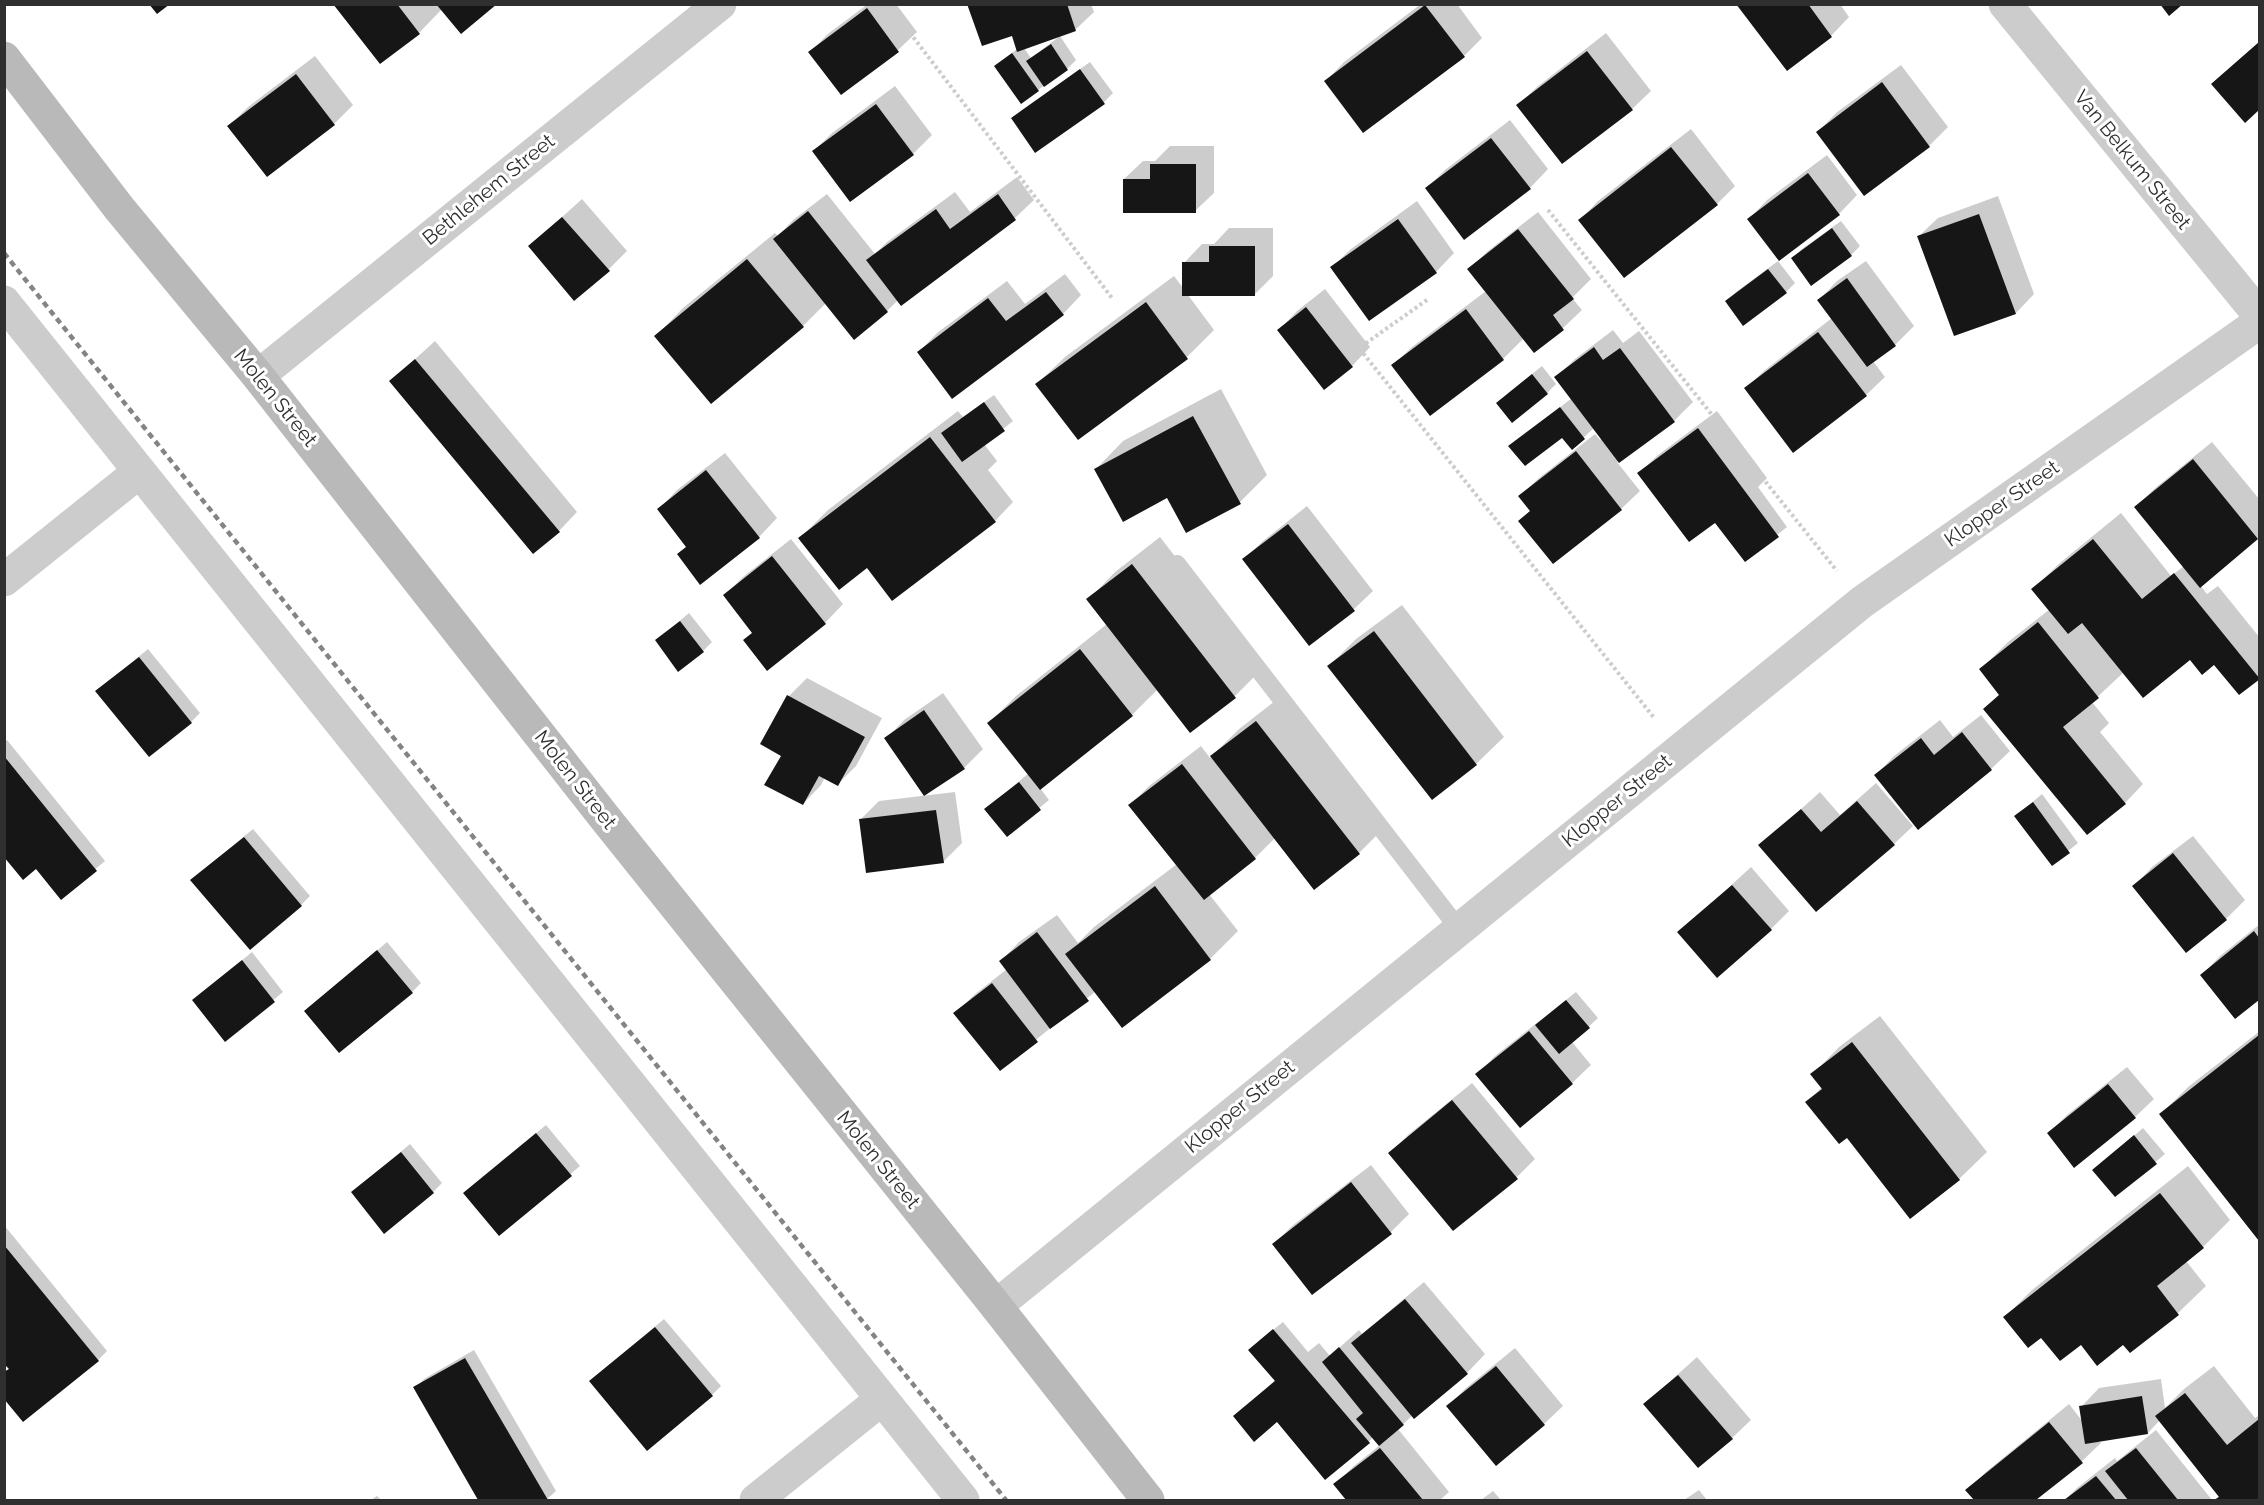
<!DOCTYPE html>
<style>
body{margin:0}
#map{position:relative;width:2264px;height:1505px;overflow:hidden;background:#fff;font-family:Raleway,sans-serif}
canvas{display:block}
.frame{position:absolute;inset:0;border:6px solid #2f2f2f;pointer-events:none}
</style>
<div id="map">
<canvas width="2264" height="1505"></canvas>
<div class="frame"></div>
</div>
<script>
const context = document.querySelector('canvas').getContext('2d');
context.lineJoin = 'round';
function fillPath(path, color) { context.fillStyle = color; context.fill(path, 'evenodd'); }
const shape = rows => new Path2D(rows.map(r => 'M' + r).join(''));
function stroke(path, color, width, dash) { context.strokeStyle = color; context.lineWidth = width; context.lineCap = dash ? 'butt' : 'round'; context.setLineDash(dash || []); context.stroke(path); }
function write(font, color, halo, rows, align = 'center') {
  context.font = font + ' Raleway,sans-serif'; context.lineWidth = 6; context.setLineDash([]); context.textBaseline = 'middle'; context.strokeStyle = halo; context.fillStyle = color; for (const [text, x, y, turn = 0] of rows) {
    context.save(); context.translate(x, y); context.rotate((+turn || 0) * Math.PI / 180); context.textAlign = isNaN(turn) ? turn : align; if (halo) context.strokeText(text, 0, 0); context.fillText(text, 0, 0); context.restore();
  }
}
const shadow = shape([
 [335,4,495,4,442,9,419,33],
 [868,4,896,4,917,32,898,50,841,93,810,52,829,33],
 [969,4,1091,4,1094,12,1075,30,1024,48,1031,58,1060,36,1076,60,1067,69,1038,90,996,66,1018,48,1013,34],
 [1421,4,1457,4,1482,38,1464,56,1326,81,1344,62],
 [1738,4,1840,4,1849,17,1831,36],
 [1606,33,1651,91,1632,109,1518,105,1537,87],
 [2260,41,2260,108,2245,121,2213,84],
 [315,56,353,105,334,124,267,175,229,126,248,107],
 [1090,62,1113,93,1104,102,1013,119,1022,110],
 [1901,65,1948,127,1929,146,1864,194,1818,132,1836,113],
 [895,86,932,135,913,154,850,200,814,151,832,133],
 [1510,120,1548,169,1530,188,1427,188,1445,170],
 [1691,129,1735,186,1717,204,1580,220,1598,201],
 [1170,146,1214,146,1214,193,1195,211,1124,179,1143,161,1155,161],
 [1827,155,1857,195,1839,214,1749,219,1767,200],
 [1017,177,1034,200,1015,218,901,304,898,300,887,311,826,303,803,326,656,336,683,308,775,233,778,236,793,220,827,194,875,254,887,242,955,192,970,212],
 [1998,196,2034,294,2016,313,1955,334,1919,236,1938,218],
 [582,199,627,251,608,270,530,246],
 [1417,201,1454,253,1436,272,1332,267,1351,249],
 [1538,212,1591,279,1572,298,1582,310,1563,328,1534,351,1524,338,1503,359,1430,414,1393,365,1412,347,1486,291,1469,269,1488,251],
 [1841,221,1860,246,1851,255,1793,258,1802,249],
 [1229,228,1273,228,1273,276,1254,295,1188,295,1214,330,1187,357,1037,384,1065,357,1174,276,1184,289,1184,263,1202,244,1214,244],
 [1778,261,1795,283,1786,292,1727,301,1736,292],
 [1866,261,1914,326,1895,345,1873,361,1885,377,1866,395,1746,388,1765,370,1832,318,1819,300,1837,281],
 [1065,274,1081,295,1063,314,919,352,937,333,1007,281,1025,304],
 [1325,289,1370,347,1352,366,1279,330,1297,311],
 [1613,330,1623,343,1639,331,1693,402,1674,421,1617,462,1640,491,1621,509,1520,521,1531,510,1520,496,1539,478,1595,434,1600,440,1602,438,1594,428,1572,448,1563,436,1510,446,1572,398,1556,377,1575,359],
 [435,341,577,512,559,531,391,381],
 [1542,366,1556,384,1547,393,1507,394],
 [1221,389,1267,475,1240,502,1168,496,1096,469,1123,441],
 [994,395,1013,421,984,444,997,461,988,470,1013,502,995,521,867,566,800,538,828,510,958,411,963,417],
 [1717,411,1767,478,1758,487,1787,527,1745,560,1715,521,1639,473,1658,455],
 [2212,442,2260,500,2260,536,2200,585,2207,594,2218,586,2260,638,2260,677,2240,693,2215,663,2190,658,2124,672,2092,702,2109,723,2100,732,2143,784,2125,803,1985,709,2000,694,1981,669,2008,642,2050,609,2033,589,2061,562,2121,513,2171,576,2184,566,2136,507,2154,489],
 [725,453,777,518,759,537,687,546,659,509,677,490],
 [1307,506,1373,591,1354,609,1309,644,1244,559,1263,541],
 [1160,537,1262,669,1235,696,1191,731,1158,689,1132,715,1040,788,1049,800,1007,835,986,809,1029,773,989,723,1016,696,1107,624,1088,600,1115,572],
 [791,539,843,604,825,623,753,632,725,595,743,577],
 [1402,605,1504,737,1476,764,1432,798,1329,666,1356,639],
 [689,613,712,642,703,651,657,640],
 [148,649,200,713,191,722,97,691],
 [807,678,882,718,856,766,838,784,825,777,821,785,803,804,783,755,789,696],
 [943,693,983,749,964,768,925,794,886,739,904,720],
 [1284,694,1386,826,1359,853,1275,838,1255,858,1209,894,1238,931,1210,959,1123,1026,1096,991,1000,1069,955,1014,974,995,1007,969,1001,961,1019,942,1057,915,1078,943,1094,927,1177,864,1130,805,1149,786,1201,746,1210,758,1239,729],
 [1981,715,2010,751,1991,769,1876,775,1894,756,1940,720,1953,737],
 [7,740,105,861,61,898,36,866,4,855,4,742],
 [1876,783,1913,826,1894,844,1760,846,1820,792,1840,815],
 [955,792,962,843,943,862,860,820,879,801],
 [2042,794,2078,843,2052,864,2016,816],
 [253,829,310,896,301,905,201,872],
 [2193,836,2245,900,2226,919,2186,951,2134,886,2152,867],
 [1751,867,1789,911,1771,929,1679,933],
 [2260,924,2260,998,2236,1017,2202,975,2220,956],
 [387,942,421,983,412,992,306,1011],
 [252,952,283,992,226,1040,194,1000],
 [1576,992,1598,1018,1572,1042,1591,1065,1572,1083,1477,1075,1495,1056],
 [1880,1016,1987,1152,1959,1179,1910,1217,1848,1136,1807,1102,1822,1087,1812,1075,1839,1047],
 [2260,1031,2260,1239,2161,1114,2188,1087],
 [2127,1067,2154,1099,2135,1117,2049,1133,2067,1115],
 [1472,1083,1535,1159,1517,1177,1453,1229,1390,1153,1408,1135],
 [546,1125,580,1166,499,1234,474,1185],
 [2143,1128,2165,1154,2116,1195,2094,1170],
 [410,1144,442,1183,433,1192,353,1192],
 [1371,1165,1409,1214,1391,1232,1313,1293,1274,1244,1292,1226],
 [2188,1166,2230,1220,2203,1247,2186,1261,2206,1286,2178,1313,2130,1351,2124,1343,2081,1343,2042,1335,2005,1317,2032,1290],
 [4,1225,107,1351,98,1360,4,1372,10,1368,4,1362],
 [1424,1282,1485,1354,1467,1373,1413,1415,1398,1429,1449,1492,1440,1500,1348,1500,1335,1484,1354,1466,1380,1445,1373,1437,1369,1442,1277,1420,1235,1417,1275,1380,1259,1341,1283,1322,1308,1352,1319,1343,1330,1356,1359,1330,1362,1334],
 [664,1319,721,1386,712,1395,600,1373],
 [1515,1348,1563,1406,1544,1424,1496,1464,1448,1406,1466,1388],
 [474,1350,556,1491,546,1500,480,1500,415,1388,424,1379],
 [1697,1357,1751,1420,1732,1438,1645,1404],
 [2214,1366,2255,1418,2260,1415,2260,1500,2215,1500,2220,1495,2160,1420,2148,1433,2098,1440,2101,1443,2082,1461,2034,1500,1976,1500,1967,1490,1986,1472,2069,1404,2083,1422,2081,1407,2099,1388,2161,1379,2165,1408,2184,1389],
 [2156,1430,2212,1500,2065,1500,2077,1488,2115,1458,2117,1461],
 [1699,1490,1707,1500,1684,1500],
 [1493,1491,1501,1500,1481,1500],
 [377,1496,381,1500,371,1500]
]);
const building = shape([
 [149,4,170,4,157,14],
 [333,4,397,4,420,34,380,64],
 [436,4,497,4,461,34],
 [967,4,1067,4,1076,31,1017,52,1012,36,982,46],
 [1736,4,1808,4,1832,37,1787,71],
 [2160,4,2183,4,2169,16],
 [1425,5,1465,57,1363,133,1324,81],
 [867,8,899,52,841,95,808,52],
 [2259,42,2259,110,2245,123,2211,84],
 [1051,44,1068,70,1044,87,1026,61],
 [1587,51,1633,110,1562,164,1516,105],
 [1012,53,1039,91,1021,104,994,66],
 [1080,69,1105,104,1035,153,1011,118],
 [296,74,335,125,267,177,227,126],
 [1882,82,1930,147,1864,196,1816,132],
 [876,104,914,155,850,202,812,151],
 [1491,138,1531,189,1464,240,1425,188],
 [1671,147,1718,205,1624,278,1578,220],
 [1150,164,1196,164,1196,213,1123,213,1123,179,1150,179],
 [1808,173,1840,215,1779,261,1747,219],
 [998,194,1016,220,901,306,866,260,936,209,950,229],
 [808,211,888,312,854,340,773,239],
 [1979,214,2016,314,1954,336,1917,236],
 [562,217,610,271,574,301,528,246],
 [1398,219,1437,273,1369,321,1330,267],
 [1832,228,1852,256,1811,286,1791,258],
 [1518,229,1574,299,1553,315,1564,330,1534,353,1467,269],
 [1209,246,1255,246,1255,296,1182,296,1182,262,1209,262],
 [747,259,804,327,711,404,654,336],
 [1768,269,1787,293,1743,326,1725,301],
 [1847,278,1896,346,1867,367,1817,300],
 [1046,292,1064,315,952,399,917,352,988,298,1006,321],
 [1146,302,1188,359,1078,440,1035,384],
 [1306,307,1353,367,1324,390,1277,330],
 [1466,309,1504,360,1430,416,1391,365],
 [1818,332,1867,396,1793,453,1744,388],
 [1594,347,1603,360,1620,348,1675,422,1619,463,1554,377],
 [415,359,560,532,533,554,389,381],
 [1532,374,1548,394,1512,423,1496,403],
 [984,402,1005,431,962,462,941,433],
 [1560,407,1585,439,1572,450,1562,438,1525,466,1508,446],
 [1193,416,1241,504,1186,533,1167,498,1123,522,1094,469],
 [1698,428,1779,537,1745,562,1715,523,1689,542,1637,473],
 [930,437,996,522,892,601,867,568,839,590,798,538],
 [1576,451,1622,510,1553,564,1518,521,1530,511,1518,496],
 [2193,459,2258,539,2200,588,2134,507],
 [706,470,760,538,700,585,677,554,686,547,657,509],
 [1288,524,1355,611,1309,646,1242,559],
 [2093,539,2142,599,2174,573,2260,679,2239,695,2214,665,2202,675,2190,660,2143,698,2082,623,2068,634,2031,589],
 [772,556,826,624,767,671,743,640,752,633,723,595],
 [1132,564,1236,698,1190,733,1086,599],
 [680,621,704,652,678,672,655,640],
 [2038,622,2099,698,2063,727,2126,804,2087,835,1983,709,1999,695,1979,669],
 [1374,631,1477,765,1432,800,1327,666],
 [1080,649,1133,716,1040,790,987,723],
 [139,657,192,723,149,757,95,691],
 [787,695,865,737,838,786,819,776,803,805,764,785,781,756,760,744],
 [924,710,965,769,924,796,884,738],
 [1256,721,1360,854,1314,890,1210,756],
 [1962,732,1992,770,1918,830,1874,775,1921,738,1934,755],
 [4,756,97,871,61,900,36,869,23,880,4,857],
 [1182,764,1256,859,1204,900,1128,805],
 [1019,782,1041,810,1007,837,984,809],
 [1857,801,1895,845,1816,912,1758,845,1801,809,1821,832],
 [2033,802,2070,853,2052,866,2014,816],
 [936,810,944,863,866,873,859,819],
 [244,837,302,906,250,950,190,880],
 [2173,853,2227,920,2186,953,2132,886],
 [1732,885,1772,930,1717,978,1677,932],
 [1155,886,1211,960,1122,1028,1065,954],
 [2254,931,2259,938,2259,1000,2235,1019,2200,975],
 [1037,932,1089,1001,1050,1029,999,961],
 [377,950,413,993,339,1053,304,1011],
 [242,960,275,1002,225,1042,192,1000],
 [992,983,1038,1042,1000,1071,953,1013],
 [1566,1000,1590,1028,1559,1054,1535,1025],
 [1529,1031,1573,1084,1520,1128,1475,1074],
 [2259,1035,2259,1241,2159,1114],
 [1852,1042,1960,1180,1910,1219,1847,1138,1839,1144,1805,1102,1822,1089,1810,1074],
 [2108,1084,2136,1118,2074,1168,2047,1133],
 [1452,1100,1518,1179,1453,1231,1388,1153],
 [536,1133,572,1176,499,1236,463,1193],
 [2134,1135,2157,1164,2115,1197,2092,1170],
 [401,1152,434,1193,384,1234,351,1192],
 [1351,1182,1392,1234,1312,1295,1272,1244],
 [2160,1193,2204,1248,2157,1286,2179,1315,2130,1353,2123,1345,2097,1366,2081,1345,2060,1361,2041,1338,2028,1348,2003,1317],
 [4,1245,99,1361,23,1422,4,1399,4,1372,9,1369,4,1364],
 [1405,1299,1468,1374,1414,1419,1351,1343],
 [655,1327,713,1396,647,1451,589,1381],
 [1273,1329,1370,1443,1325,1480,1277,1422,1254,1442,1233,1416,1275,1381,1248,1350],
 [1339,1347,1404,1425,1379,1446,1356,1419,1363,1413,1322,1362],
 [465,1358,548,1500,478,1500,413,1387],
 [1496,1366,1545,1425,1496,1466,1446,1406],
 [1678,1375,1733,1439,1698,1468,1643,1404],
 [2185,1393,2227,1445,2259,1419,2259,1500,2214,1500,2219,1497,2155,1416],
 [2142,1396,2148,1434,2085,1444,2079,1406],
 [2049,1422,2083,1463,2036,1500,1974,1500,1965,1490],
 [1380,1448,1423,1500,1346,1500,1333,1484],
 [2136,1448,2178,1500,2128,1500,2105,1471],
 [2096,1476,2116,1500,2064,1500]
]);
const path = shape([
 [888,4,1112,298],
 [1548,210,1837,571],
 [1427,300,1359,348,1655,719]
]);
const lane = shape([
 [1177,564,1459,929]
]);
const street = shape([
 [2005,4,2260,316],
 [4,302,963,1500],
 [258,376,720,4],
 [4,580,139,472],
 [996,1306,1862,602,2260,322],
 [756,1500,882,1399]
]);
const secondary = shape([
 [4,58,119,208,258,376,605,818,996,1306,1148,1500]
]);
const rail = shape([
 [4,253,1006,1500]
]);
const streetNames = [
 ["Van Belkum Street",2132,160,51],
 ["Bethlehem Street",489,190,-39],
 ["Molen Street",275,398,51],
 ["Klopper Street",2002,504,-35],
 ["Molen Street",575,780,52],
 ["Klopper Street",1617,801,-39],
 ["Klopper Street",1240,1107,-39],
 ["Molen Street",878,1160,51]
];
fillPath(shadow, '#0003');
fillPath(building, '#161616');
stroke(path, '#ccc', 4, [3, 3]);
stroke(lane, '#ccc', 18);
stroke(street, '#ccc', 33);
stroke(secondary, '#b9b9b9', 33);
stroke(rail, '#848484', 4.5, [6, 4.5]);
write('20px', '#2f2f2f', '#fff', streetNames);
</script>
